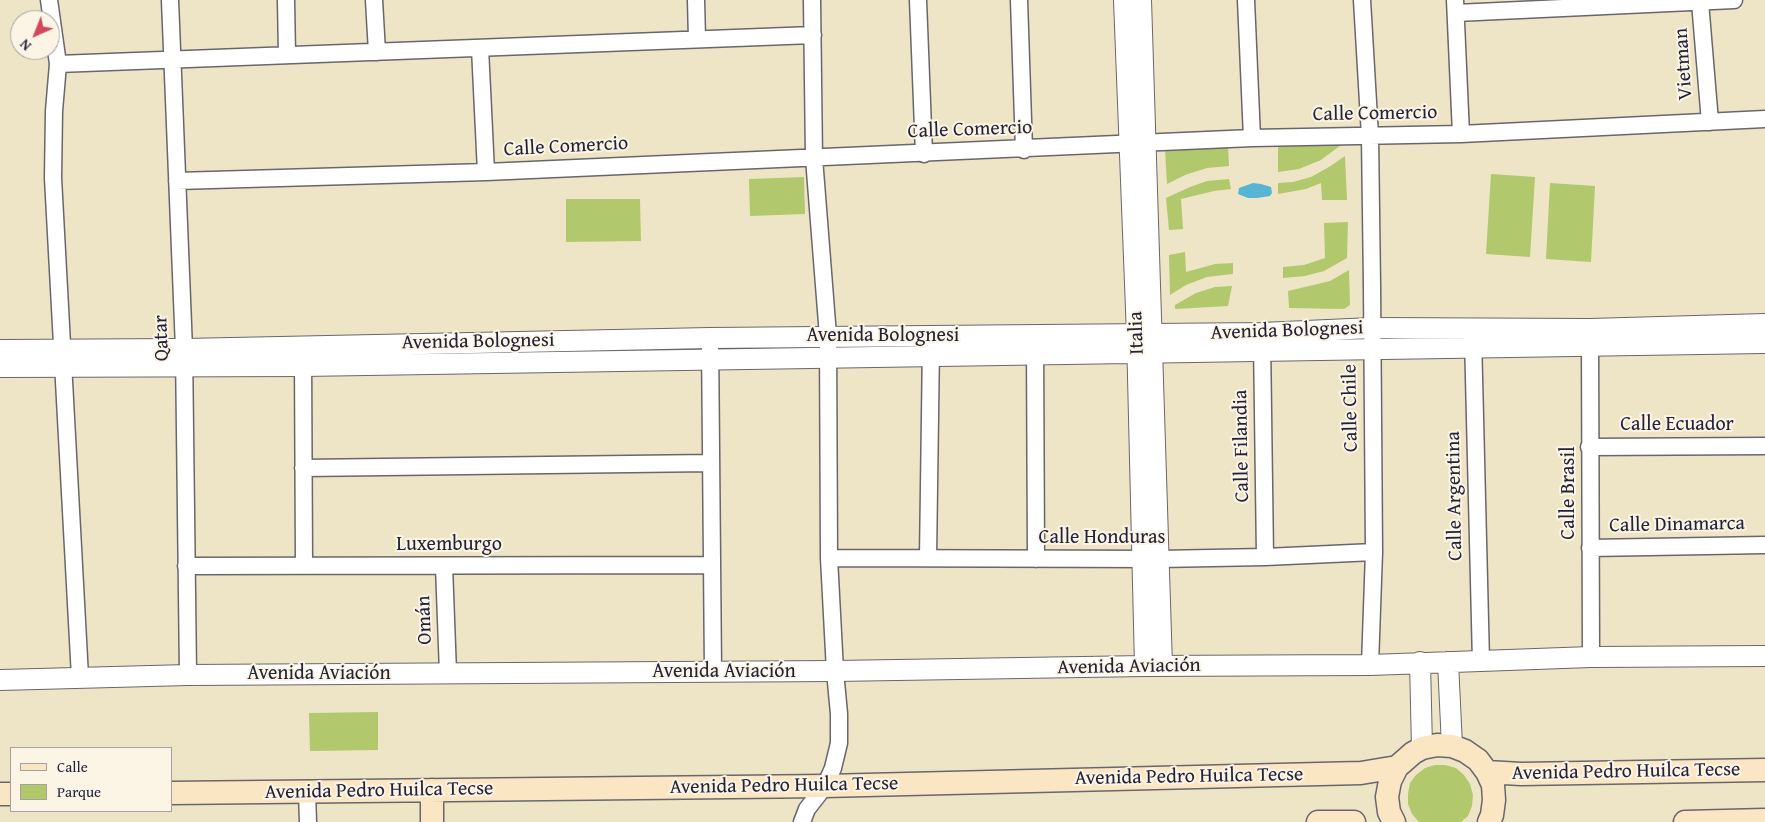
<!DOCTYPE html>
<meta charset="utf-8">
<style>
body{margin:0}
#map{position:relative;width:1765px;height:822px;overflow:hidden;background:#eee5c6;font-family:"Gentium Book Plus",serif}
canvas{display:block}
.legend{position:absolute;left:10px;top:747px;width:162px;height:65px;box-sizing:border-box;background:#fcf5e5;border:1px solid #a5a1a1;margin:0;padding:6px 9px;list-style:none;font-size:15px;color:#22223b}
.legend li{display:flex;align-items:center;gap:10px;height:25px}
.legend b{width:25px;border:1px solid #a5a1a1}
.north{position:absolute;left:10px;top:10px;width:50px;height:50px;box-sizing:border-box;background:#fcf5e5;border:1px solid #a5a1a1;border-radius:50%;rotate:224deg;font-size:14px;font-weight:700;line-height:20px;text-align:center;color:#22223b}
.north::after{content:'';display:block;margin:auto;width:18px;height:22px;background:#d1495b;clip-path:polygon(50% 0,100% 100%,50% 72%,0 100%)}
</style>
<div id="map">
<canvas width="1765" height="822"></canvas>
<ul class="legend">
<li><b style="height:6px;background:#fbe6c4"></b>Calle</li>
<li><b style="height:14px;background:#b1c86d"></b>Parque</li>
</ul>
<div class="north">N</div>
</div>
<script>
const context = document.querySelector('canvas').getContext('2d');
context.lineJoin = 'round';
function fillPath(path, color) { context.fillStyle = color; context.fill(path, 'evenodd'); }
const shape = rows => new Path2D(rows.map(r => 'M' + r).join(''));
function stroke(path, color, width, dash) { context.strokeStyle = color; context.lineWidth = width; context.lineCap = dash ? 'butt' : 'round'; context.setLineDash(dash || []); context.stroke(path); }
function write(font, color, halo, rows, align = 'center') {
  context.font = font + ' "Gentium Book Plus",serif'; context.lineWidth = 4; context.setLineDash([]); context.textBaseline = 'middle'; context.strokeStyle = halo; context.fillStyle = color; for (const [text, x, y, turn = 0] of rows) {
    context.save(); context.translate(x, y); context.rotate((+turn || 0) * Math.PI / 180); context.textAlign = isNaN(turn) ? turn : align; if (halo) context.strokeText(text, 0, 0); context.fillText(text, 0, 0); context.restore();
  }
}
const green = shape([
 [1340,140,1341,145,1321,160,1299,169,1278,172,1278,142],
 [1228,145,1229,166,1207,168,1185,175,1167,184,1165,149],
 [1345,156,1347,200,1322,200,1321,183,1306,189,1278,194,1278,183,1293,182,1311,177,1329,167],
 [1491,174,1535,177,1530,257,1486,254],
 [804,177,805,214,750,216,749,179],
 [1229,179,1231,189,1214,191,1181,199,1183,229,1169,230,1166,198,1190,187,1207,181],
 [1550,183,1595,186,1591,262,1546,259],
 [566,199,640,199,641,241,566,242],
 [1348,222,1347,258,1324,271,1305,276,1283,278,1283,267,1304,265,1325,258,1324,223],
 [1185,252,1186,272,1215,264,1233,263,1233,274,1207,277,1186,285,1170,295,1169,255],
 [1349,270,1350,305,1344,309,1289,308,1288,291,1330,281],
 [1232,286,1228,306,1175,309,1175,305,1196,293,1215,287],
 [378,712,378,750,310,751,309,713],
 [1435,765,1445,765,1456,768,1464,775,1470,784,1473,795,1472,806,1468,816,1461,822,1419,822,1412,814,1408,804,1408,794,1410,783,1416,775,1425,768]
]);
const water = shape([
 [1253,183,1261,184,1271,187,1272,193,1270,196,1257,198,1248,198,1238,194,1239,188]
]);
const minor = shape([
 [49,0,58,64,54,111,53,178,80,677],
 [170,0,184,349,188,675],
 [286,0,287,55],
 [374,0,377,52],
 [696,0,697,39],
 [918,0,924,154],
 [1019,0,1024,150],
 [1246,0,1252,138],
 [1362,0,1370,136,1372,286,1374,552,1370,665],
 [1455,0,1461,134],
 [1700,2,1710,122],
 [1456,13,1734,0],
 [480,48,486,172],
 [58,64,813,35],
 [177,181,486,172,1252,138,1461,134,1765,119],
 [1590,334,1591,657],
 [1473,337,1481,662],
 [710,338,713,672],
 [1262,340,1265,557],
 [1035,343,1036,559],
 [303,355,304,566],
 [1589,447,1765,446],
 [303,468,711,463],
 [1590,548,1765,545],
 [829,558,1159,559,1265,557,1374,552],
 [928,558,931,345],
 [186,566,712,565],
 [444,566,448,673],
 [307,792,308,822],
 [802,822,807,809,825,786,833,768,839,743,839,714,835,671,829,558,828,336,814,158,812,0]
]);
const tertiary = shape([
 [1124,0,1137,335,1145,666],
 [1141,0,1162,666],
 [0,350,184,349,710,338,1262,333,1372,328,1590,329,1765,324],
 [0,367,303,366,1765,343],
 [1420,662,1422,748],
 [1448,662,1452,746],
 [0,680,188,675,835,671,1145,666,1370,665,1591,657,1765,656]
]);
const secondary = shape([
 [1487,772,1521,774,1765,770],
 [432,790,432,822],
 [171,793,825,786,1361,773,1397,767],
 [0,794,11,794],
 [1318,822,1354,822],
 [1394,822,1389,812,1387,797,1390,781,1397,767,1413,753,1422,748,1437,745,1452,746,1465,751,1478,760,1487,772,1493,785,1494,800,1492,815,1489,822],
 [1685,822,1765,820]
]);
const streetNames = [
 ["Vietman",1684,64,-94],
 ["Calle Comercio",1375,114,-1],
 ["Calle Comercio",970,130,-2],
 ["Calle Comercio",566,147,-3],
 ["Avenida Bolognesi",1287,331,-2],
 ["Italia",1137,333,-92],
 ["Avenida Bolognesi",883,336],
 ["Qatar",162,338,-92],
 ["Avenida Bolognesi",478,342,-1],
 ["Calle Chile",1351,408,-91],
 ["Calle Ecuador",1677,425],
 ["Calle Filandia",1242,446,-91],
 ["Calle Brasil",1569,493,-90],
 ["Calle Argentina",1455,496,-91],
 ["Calle Dinamarca",1677,525,-1],
 ["Calle Honduras",1102,538],
 ["Luxemburgo",449,545],
 ["Omán",425,620,-92],
 ["Avenida Aviación",1129,667,-1],
 ["Avenida Aviación",724,672],
 ["Avenida Aviación",319,674],
 ["Avenida Pedro Huilca Tecse",1626,772,-1],
 ["Avenida Pedro Huilca Tecse",1189,777,-1],
 ["Avenida Pedro Huilca Tecse",784,786,-1],
 ["Avenida Pedro Huilca Tecse",379,791,-1]
];
fillPath(green, '#b1c86d');
fillPath(water, '#56b5d5');
stroke(minor, '#69666c', 19);
stroke(tertiary, '#69666c', 22);
stroke(secondary, '#69666c', 25);
stroke(minor, '#fff', 16);
stroke(tertiary, '#fff', 20);
stroke(secondary, '#fbe6c4', 22);
write('20px', '#22223b', '#fcf5e5', streetNames);
</script>
